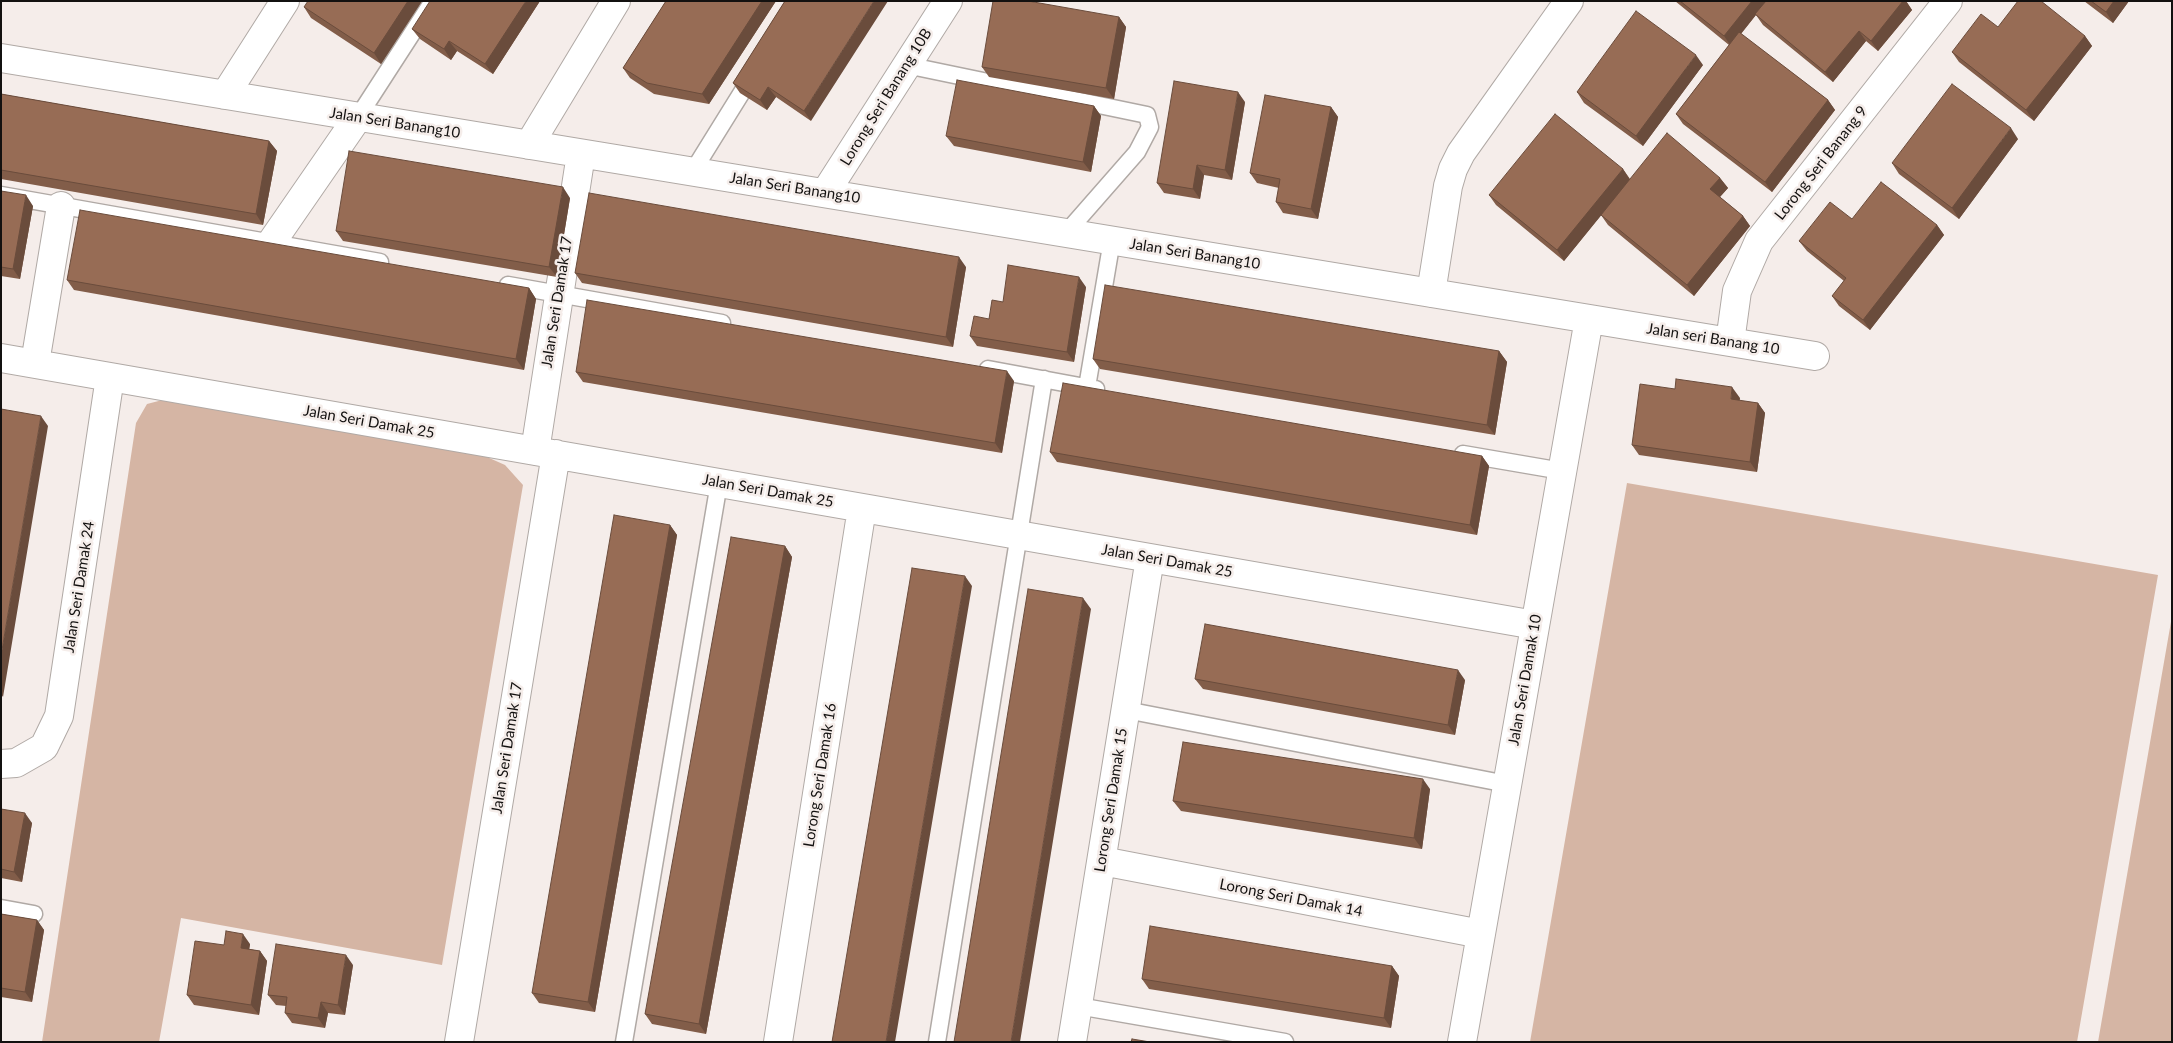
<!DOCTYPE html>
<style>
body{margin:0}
#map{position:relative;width:2173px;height:1043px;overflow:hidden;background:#f5edea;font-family:Lato,sans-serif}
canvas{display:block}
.frame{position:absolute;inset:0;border:2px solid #131110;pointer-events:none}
</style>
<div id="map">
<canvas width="2173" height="1043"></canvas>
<div class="frame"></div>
</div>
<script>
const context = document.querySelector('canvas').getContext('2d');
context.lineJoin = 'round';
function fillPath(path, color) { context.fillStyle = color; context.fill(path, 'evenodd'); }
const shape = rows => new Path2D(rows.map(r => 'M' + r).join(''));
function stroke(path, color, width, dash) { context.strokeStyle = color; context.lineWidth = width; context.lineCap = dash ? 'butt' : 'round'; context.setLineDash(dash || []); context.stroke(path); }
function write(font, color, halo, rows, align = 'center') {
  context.font = font + ' Lato,sans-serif'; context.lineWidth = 5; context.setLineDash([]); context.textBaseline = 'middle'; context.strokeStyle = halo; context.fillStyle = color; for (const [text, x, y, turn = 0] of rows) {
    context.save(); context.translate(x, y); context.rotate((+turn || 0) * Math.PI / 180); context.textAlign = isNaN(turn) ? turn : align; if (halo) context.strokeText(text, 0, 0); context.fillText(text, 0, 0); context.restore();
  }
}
const green = shape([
 [174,397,469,449,505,465,523,485,442,965,181,918,159,1042,42,1042,136,423,147,404],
 [1627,483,2158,575,2077,1042,1530,1042],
 [2172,616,2172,1042,2098,1042]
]);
const lane = shape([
 [906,65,1147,115,1150,127,1137,152,1066,233],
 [358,117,433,1],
 [693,171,752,76],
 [1,195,380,262],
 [508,285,722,323],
 [988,369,1096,389],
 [1087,387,1112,240],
 [1463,454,1562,471],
 [1126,710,1507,784],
 [1,908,34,914],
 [1078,1006,1285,1042],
 [624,1042,719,483],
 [937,1042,1044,379]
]);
const street = shape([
 [1,58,1815,356],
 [225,95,285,1],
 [529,145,616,1],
 [825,193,948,1],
 [271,243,358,117],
 [1431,293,1448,186,1453,169,1461,153,1569,1],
 [1730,342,1737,291,1759,241,1948,1],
 [1,358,1535,625],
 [35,363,61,206],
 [535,451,581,154],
 [1,764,16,763,44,747,59,716,110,377],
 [1102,861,1481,934],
 [459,1042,556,454],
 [778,1042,862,508],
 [1072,1042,1150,558],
 [1462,1042,1589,319]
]);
const wall = shape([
 [422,1,381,64,311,18,304,7],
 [540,1,493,74,457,51,451,60,420,39,412,29],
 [666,1,776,1,709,104,654,94,630,78,623,68],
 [785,1,811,121,776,97,767,110,740,93,733,83],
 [1675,1,1906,1,1912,10,1878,51,1866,41,1833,82,1763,25,1756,15,1741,34,1828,100,1835,110,1772,192,1683,124,1676,114,1729,45],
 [2084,1,2129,1,2113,23],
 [1119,17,1126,27,1114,99,989,77,982,67],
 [1998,27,2085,36,2092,46,2034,121,1959,62,1952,52],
 [1703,65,1643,146,1584,103,1577,92],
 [1,94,269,141,277,151,263,225,1,179],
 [1245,102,1232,180,1204,175,1200,199,1164,193,1157,183],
 [1094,106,1101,116,1091,172,954,146,946,136],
 [1331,107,1338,117,1318,219,1283,213,1276,202,1279,188,1257,183,1250,173],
 [2018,139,1959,219,1899,174,1892,163],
 [1623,169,1630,179,1720,178,1728,188,1720,197,1743,216,1750,226,1694,296,1608,225,1601,215,1564,261,1496,205,1489,195],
 [1,191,33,206,20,279,1,276],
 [570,198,557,277,343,241,336,231],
 [1852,219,1937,225,1944,235,1870,330,1839,306,1832,296,1844,281,1807,251,1799,241],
 [966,267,953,347,582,283,575,273],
 [67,280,529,288,536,299,524,370,74,290],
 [1086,287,1074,362,977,346,970,336,989,319,1003,302],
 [1499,351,1507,362,1495,435,1100,369,1093,359],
 [576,372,1014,381,1002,453,583,382],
 [1740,398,1739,401,1758,403,1765,413,1757,472,1639,455,1632,445],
 [1050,452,1482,456,1489,466,1477,535,1057,462],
 [670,525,677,535,595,1012,539,1003,532,993],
 [785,546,792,557,706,1034,652,1024,645,1014],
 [1195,679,1465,680,1455,735,1203,689],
 [1430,789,1422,849,1181,811,1173,801],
 [1,809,32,823,22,882,1,878],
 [1,914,37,920,44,930,32,1002,1,997],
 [250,944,249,949,260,951,267,961,259,1015,194,1005,187,995,224,945],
 [353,965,345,1015,328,1013,325,1028,292,1023,285,1013,286,1006,276,1005,268,995],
 [1392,966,1399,976,1391,1028,1149,989,1142,979]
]);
const shadedWall = shape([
 [408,1,422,1,381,64,374,53],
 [526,1,540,1,493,74,485,64],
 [762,1,776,1,709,104,702,94],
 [874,1,888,1,811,121,804,111],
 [1752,1,1767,1,1731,46,1724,36],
 [1903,1,1906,1,1912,10,1878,51,1871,41],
 [2114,1,2129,1,2113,23,2106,12],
 [1119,17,1126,27,1114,99,1106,88],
 [1859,31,1866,41,1833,82,1825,72],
 [2085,36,2092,46,2034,121,2026,110],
 [449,41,457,51,451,60,444,49],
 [1696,55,1703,65,1643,146,1636,136],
 [768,87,776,97,767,110,760,100],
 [1238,92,1245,102,1232,180,1225,170],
 [1828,100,1835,110,1772,192,1765,182],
 [1094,106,1101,116,1091,172,1083,162],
 [1331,107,1338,117,1318,219,1311,209],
 [2011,128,2018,139,1959,219,1952,208],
 [269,141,277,151,263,225,256,214],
 [1197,165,1204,175,1200,199,1193,189],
 [1623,169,1630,180,1564,261,1557,250],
 [1720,178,1728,188,1718,199,1710,189],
 [563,187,570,198,557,277,549,267],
 [26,195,33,206,20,279,13,269],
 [1743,216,1750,226,1694,296,1687,285],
 [1937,225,1944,235,1870,330,1863,320],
 [959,257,966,267,953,347,946,337],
 [1079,277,1086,287,1074,362,1067,352],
 [529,288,536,299,524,370,516,359],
 [1499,351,1507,362,1495,435,1487,425],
 [1007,371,1014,381,1002,453,995,443],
 [1732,387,1740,398,1738,410,1731,399],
 [1758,403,1765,413,1757,472,1750,462],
 [41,416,48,426,3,697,1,694,1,656],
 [1482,456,1489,466,1477,535,1470,525],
 [670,525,677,535,595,1012,588,1002],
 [785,546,792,557,706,1034,699,1024],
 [965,576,972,586,895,1042,886,1042],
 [1083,598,1091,609,1020,1042,1011,1042],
 [1458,670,1465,680,1455,735,1448,725],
 [1423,779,1430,789,1422,849,1414,838],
 [25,813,32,823,22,882,14,872],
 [37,920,44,930,32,1002,25,992],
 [243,934,250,944,248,958,241,948],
 [260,951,267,961,259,1015,251,1005],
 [346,955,353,965,345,1015,338,1005],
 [1392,966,1399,976,1391,1028,1384,1018],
 [321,1002,328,1013,325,1028,318,1018]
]);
const building = shape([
 [308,1,408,1,374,53,304,7,308,1],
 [430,1,526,1,485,64,449,41,444,49,412,29,430,1],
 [666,1,762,1,702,94,647,83,623,68,666,1],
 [785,1,874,1,804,111,768,87,760,100,733,83,785,1],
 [993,1,1028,1,1119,17,1106,88,982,67,993,1],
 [1680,1,1752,1,1724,36,1680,1],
 [1766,1,1903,1,1871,41,1859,31,1825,72,1755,14,1766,1],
 [2018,1,2041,1,2085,36,2026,110,1952,52,1981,14,1998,27,2018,1],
 [2091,1,2114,1,2106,12,2091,1],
 [1636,11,1696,55,1636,136,1577,92,1636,11],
 [1739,32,1828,100,1765,182,1676,114,1739,32],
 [957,80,1094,106,1083,162,946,136,957,80],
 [1174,81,1238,92,1225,170,1197,165,1193,189,1157,183,1174,81],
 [1952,84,2011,128,1952,208,1892,163,1952,84],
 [1,94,269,141,256,214,1,170,1,94],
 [1265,95,1331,107,1311,209,1276,202,1280,179,1250,173,1265,95],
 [1555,114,1623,169,1557,250,1489,195,1555,114],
 [1667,133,1720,178,1710,189,1743,216,1687,285,1601,215,1667,133],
 [349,151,563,187,549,267,336,231,349,151],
 [1881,182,1937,225,1863,320,1832,296,1846,278,1799,241,1830,202,1852,219,1881,182],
 [1,191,26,195,13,269,1,267,1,191],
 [589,193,959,257,946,337,575,273,589,193],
 [80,210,529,288,516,359,67,280,80,210],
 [1008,265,1079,277,1067,352,970,336,974,316,989,319,992,300,1003,302,1008,265],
 [1105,285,1499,351,1487,425,1093,359,1105,285],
 [587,300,1007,371,995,443,576,372,587,300],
 [1676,379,1732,387,1731,399,1758,403,1750,462,1632,445,1640,384,1675,389,1676,379],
 [1063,383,1482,456,1470,525,1050,452,1063,383],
 [1,409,41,416,1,656,1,409],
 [614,515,670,525,588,1002,532,993,614,515],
 [731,537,785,546,699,1024,645,1014,731,537],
 [912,568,965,576,886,1042,832,1042,912,568],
 [1028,589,1083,598,1011,1042,954,1042,1028,589],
 [1205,624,1458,670,1448,725,1195,679,1205,624],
 [1183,742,1423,779,1414,838,1173,801,1183,742],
 [1,809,25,813,14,872,1,869,1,809],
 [1,914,37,920,25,992,1,988,1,914],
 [1150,926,1392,966,1384,1018,1142,979,1150,926],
 [226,931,243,934,241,948,260,951,251,1005,187,995,195,941,224,945,226,931],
 [276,944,346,955,338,1005,321,1002,318,1018,285,1013,287,997,268,995,276,944],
 [1132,1039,1150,1042,1131,1042,1132,1039]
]);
const streetNames = [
 ["Lorong Seri Banang 10B",886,97,-58],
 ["Jalan Seri Banang10",395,123,9],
 ["Lorong Seri Banang 9",1821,163,-52],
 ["Jalan Seri Banang10",795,188,9],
 ["Jalan Seri Banang10",1195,254,9],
 ["Jalan Seri Damak 17",557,302,-81],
 ["Jalan seri Banang 10",1713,339,9],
 ["Jalan Seri Damak 25",369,422,10],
 ["Jalan Seri Damak 25",768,491,10],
 ["Jalan Seri Damak 25",1167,561,10],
 ["Jalan Seri Damak 24",79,587,-81],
 ["Jalan Seri Damak 10",1525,680,-80],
 ["Jalan Seri Damak 17",507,748,-81],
 ["Lorong Seri Damak 16",820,775,-81],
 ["Lorong Seri Damak 15",1111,800,-81],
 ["Lorong Seri Damak 14",1291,898,11]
];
fillPath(green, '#d5b5a4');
stroke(lane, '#b0a9a5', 19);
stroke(street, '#b0a9a5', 30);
stroke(lane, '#fff', 16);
stroke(street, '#fff', 28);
fillPath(wall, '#825d49');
fillPath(shadedWall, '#6a4c3c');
fillPath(building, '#976c55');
stroke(building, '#6a4c3c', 1);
write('15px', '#131110', '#f5edea', streetNames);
</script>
